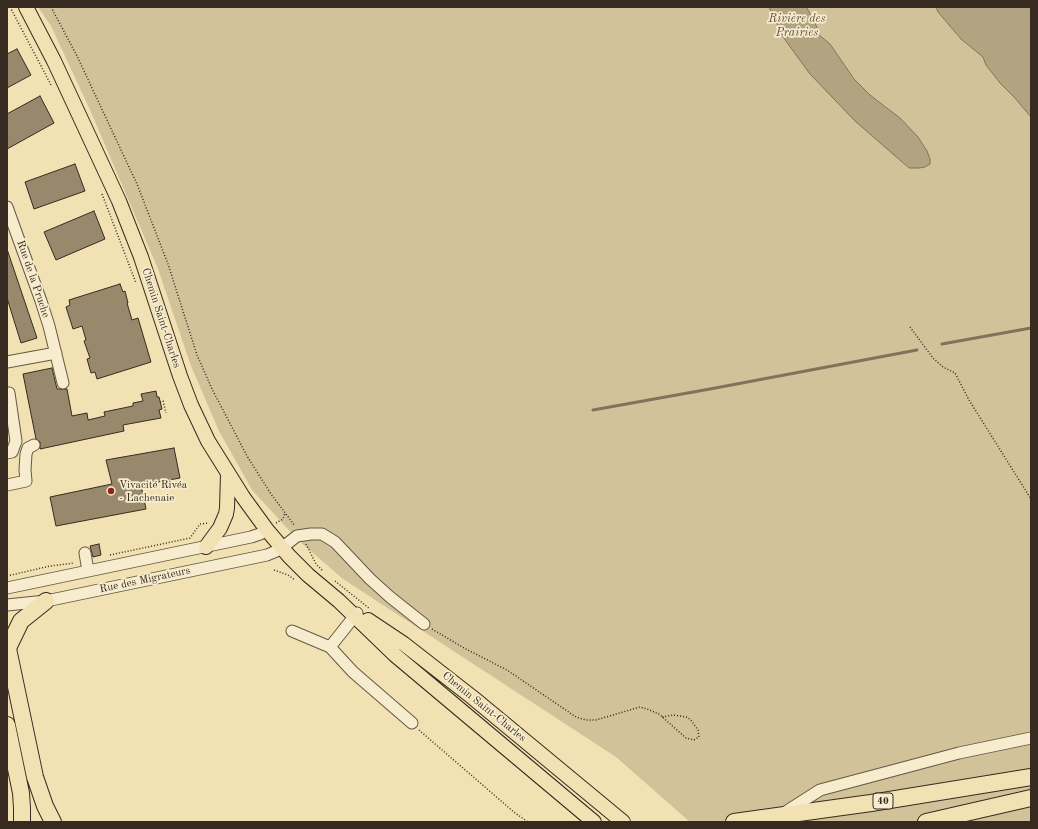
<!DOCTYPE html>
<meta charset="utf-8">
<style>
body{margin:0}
#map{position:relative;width:1038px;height:829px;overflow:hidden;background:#f2e1b2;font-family:"Old Standard TT",serif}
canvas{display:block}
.frame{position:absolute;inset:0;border:8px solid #372a21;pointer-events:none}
</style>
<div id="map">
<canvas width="1038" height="829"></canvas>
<div class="frame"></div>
</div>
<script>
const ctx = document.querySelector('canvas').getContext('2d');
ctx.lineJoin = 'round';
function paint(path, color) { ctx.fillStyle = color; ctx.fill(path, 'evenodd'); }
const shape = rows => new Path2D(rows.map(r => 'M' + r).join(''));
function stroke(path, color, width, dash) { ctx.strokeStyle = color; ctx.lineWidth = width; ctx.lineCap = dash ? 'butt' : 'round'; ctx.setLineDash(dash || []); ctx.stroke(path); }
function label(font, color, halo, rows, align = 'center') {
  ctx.font = font + ' "Old Standard TT",serif'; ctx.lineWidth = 3.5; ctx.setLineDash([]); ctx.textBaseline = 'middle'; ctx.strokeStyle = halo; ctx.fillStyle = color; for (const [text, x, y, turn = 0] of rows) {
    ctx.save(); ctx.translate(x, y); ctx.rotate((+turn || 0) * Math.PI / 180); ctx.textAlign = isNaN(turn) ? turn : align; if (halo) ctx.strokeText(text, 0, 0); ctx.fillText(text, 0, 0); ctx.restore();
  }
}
const green = shape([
 [38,7,769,7,783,37,908,168,919,168,925,167,930,164,930,159,918,137,900,118,870,95,854,79,844,66,838,55,824,38,817,33,817,27,811,14,806,7,936,7,938,12,961,39,983,57,986,65,1000,83,1014,97,1031,117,1031,822,690,822,616,757,343,579,297,539,252,490,219,431,191,366,158,269,90,110,51,26]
]);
const water = shape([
 [769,7,806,7,807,8,817,27,817,33,830,44,854,79,870,95,900,118,918,137,927,151,930,159,930,164,925,167,919,168,909,168,855,121,810,74,783,37,769,7],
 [936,7,1031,7,1031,117,1014,97,1000,83,986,65,983,57,961,39,938,12,936,7]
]);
const stream = shape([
 [942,344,1031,328],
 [593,410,710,389,917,350]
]);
const building = shape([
 [17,49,31,75,7,88,7,54,17,49],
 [40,96,54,123,7,149,7,114,40,96],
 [75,164,85,191,34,209,25,182,75,164],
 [94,211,105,239,56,260,44,232,94,211],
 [8,252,37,338,21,343,7,298,7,253,8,252],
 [120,284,123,292,125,291,128,303,127,303,132,320,138,318,151,362,97,379,95,372,91,373,87,359,90,358,84,341,86,340,82,326,73,329,66,307,70,305,69,300,120,284],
 [52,368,57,389,67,389,72,416,87,413,88,420,105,416,104,412,133,406,133,403,143,401,141,394,156,391,157,397,159,397,162,409,159,410,161,418,123,425,124,431,40,449,40,442,36,439,23,374,52,368],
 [174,448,180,478,141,485,146,509,56,526,50,497,112,484,106,460,174,448],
 [99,544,101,555,93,557,90,546,99,544]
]);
const path = shape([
 [10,7,51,85],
 [51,7,77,56,137,184,168,264,197,355,212,389,247,456,271,494,295,526],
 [102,194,136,283],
 [910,327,933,358,943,367,955,373,969,400,1031,499],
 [160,402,163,401,166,413],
 [276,523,283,519,285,513],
 [306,544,316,564,323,571],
 [110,555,190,538,200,524,209,523],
 [274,570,288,575,295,580],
 [7,576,50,566,74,563],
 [335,581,370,609],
 [432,629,464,648,507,670,576,717,586,720,596,720,640,707,647,709,659,714,686,738,694,740,699,737,698,730,690,719,686,717,673,715,662,717],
 [419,730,515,813,528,822]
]);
const minor = shape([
 [7,207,41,301,49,326,63,383],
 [7,362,56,353],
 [7,393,9,393,16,441,12,452,7,453],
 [7,485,26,481,25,470,26,454,28,448,34,445],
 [85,553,88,571],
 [7,588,251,537,260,534,267,530],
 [7,605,46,601,267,555,279,550,297,536,311,534,322,534,335,542,370,579,390,597,424,624],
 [292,631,330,647,353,672,412,723],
 [330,647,357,613],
 [784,813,820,790,959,753,1031,738]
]);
const major = shape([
 [26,7,54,61,119,201,141,257,180,376,191,405,208,441,243,497,267,530,289,556,308,575,339,601,395,655,594,822],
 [206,547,220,528,226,514,227,508,228,474],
 [368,620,404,644,472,697,623,822]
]);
const highway = shape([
 [7,644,35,777,45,806,53,822],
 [8,648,21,621,46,601],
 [7,725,21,793,22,808,22,822],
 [734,822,871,803,1031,777],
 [926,822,1031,798]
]);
const markers = [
 [111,491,4,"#8f2418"]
];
const shields = [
 [883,801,20]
];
const shieldNames = [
 ["40",883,801]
];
const streetNames = [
 ["Rue de la Pruche",33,279,71],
 ["Chemin Saint-Charles",161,318,72],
 ["Rue des Migrateurs",145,580,-12],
 ["Chemin Saint-Charles",484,707,39]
];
const poiNames = [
 ["Vivacité Rivéa",119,485],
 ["- Lachenaie",119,498]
];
const waterNames = [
 ["Rivière des",797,19],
 ["Prairies",797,33]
];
paint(green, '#d2c299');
paint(water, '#b2a381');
stroke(water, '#81735b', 1);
stroke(stream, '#81735b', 3);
paint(building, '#98896c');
stroke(building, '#372a21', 1);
stroke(minor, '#665845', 13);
stroke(major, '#372a21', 16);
stroke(highway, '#372a21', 18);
stroke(path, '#372a21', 1.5, [1, 2]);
stroke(minor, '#f7eccd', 11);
stroke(major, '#f2e1b2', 14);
stroke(highway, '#f2e1b2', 16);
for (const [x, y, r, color] of markers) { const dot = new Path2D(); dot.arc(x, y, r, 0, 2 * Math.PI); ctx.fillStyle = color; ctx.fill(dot); stroke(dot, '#f7eccd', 1.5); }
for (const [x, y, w] of shields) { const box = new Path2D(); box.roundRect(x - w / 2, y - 8, w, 16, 3); ctx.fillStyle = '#f7eccd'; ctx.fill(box); stroke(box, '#372a21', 1); }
label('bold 10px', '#372a21', null, shieldNames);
label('11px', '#372a21', '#f7eccd', streetNames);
label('11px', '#372a21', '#f7eccd', poiNames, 'left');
label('italic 12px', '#5c4e3e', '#f7eccd', waterNames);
</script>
